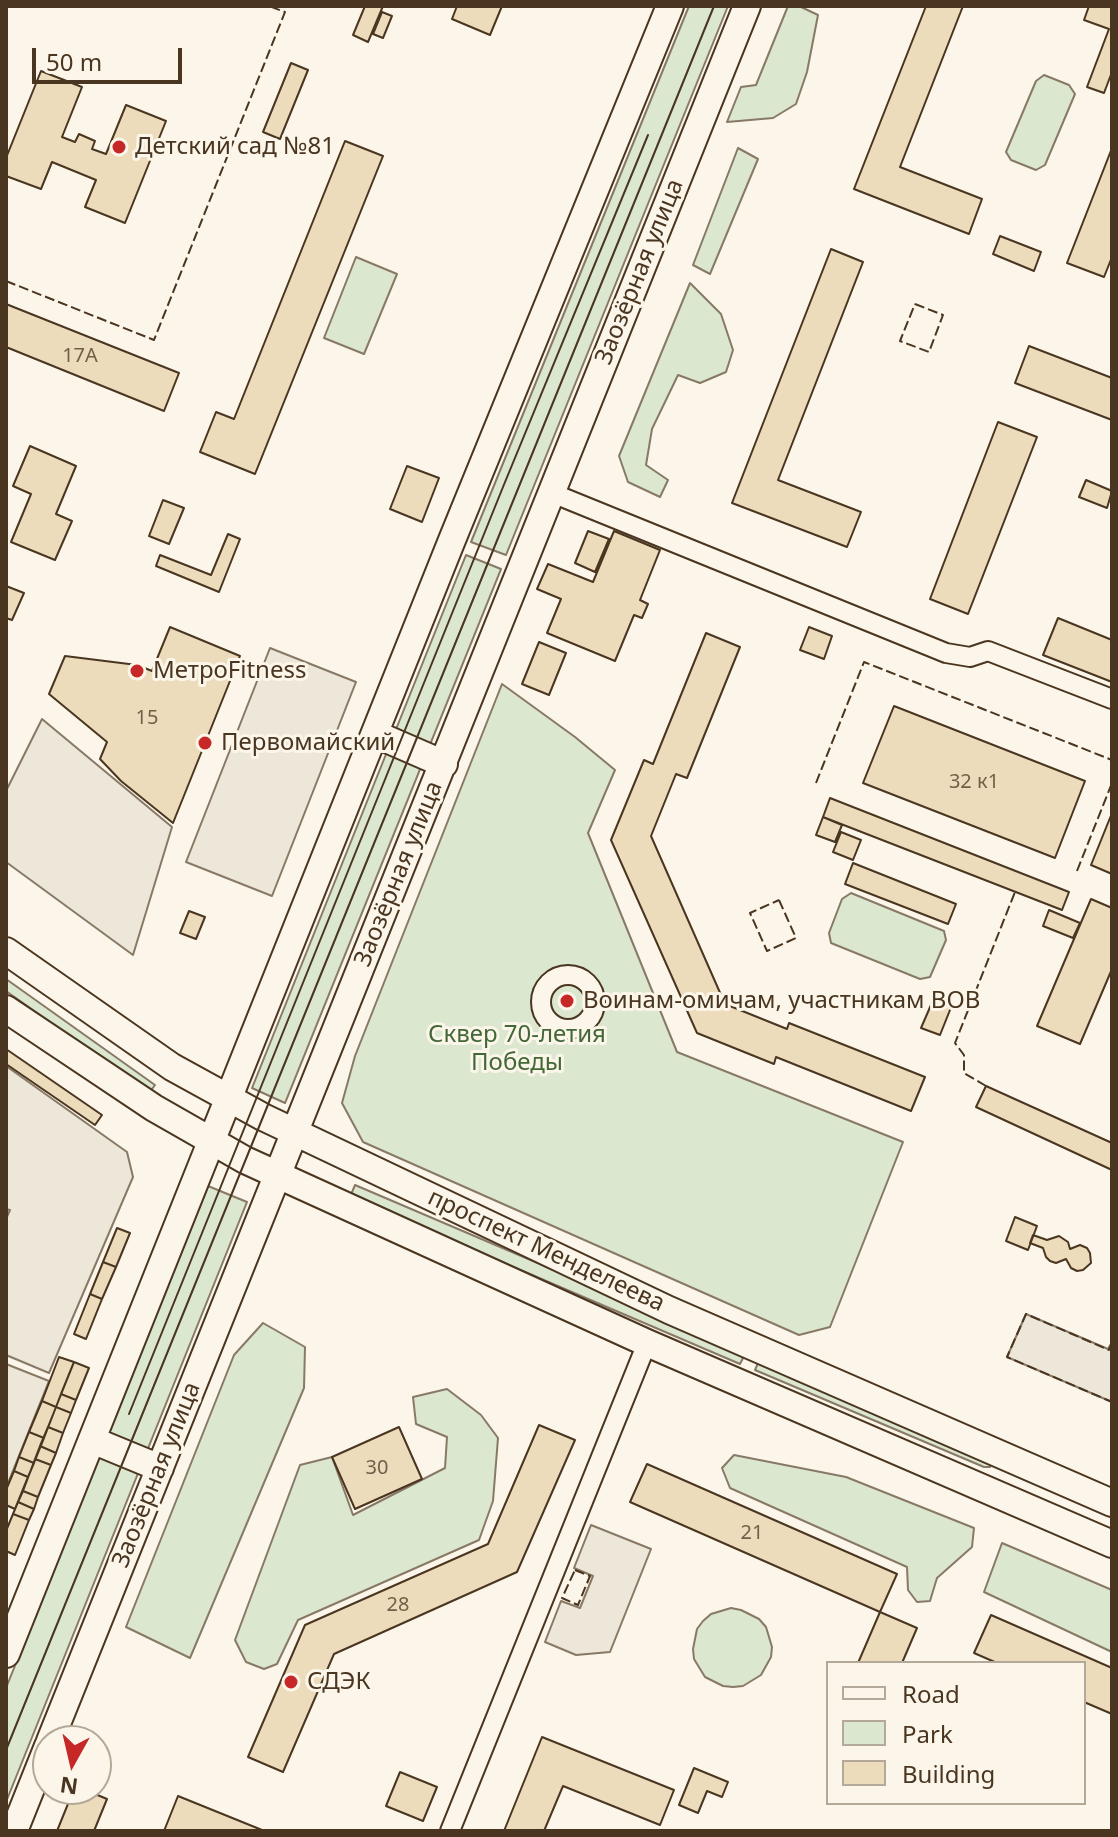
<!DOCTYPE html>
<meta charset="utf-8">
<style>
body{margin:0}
#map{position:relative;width:1118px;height:1837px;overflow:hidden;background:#fbf6e9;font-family:"Noto Sans",sans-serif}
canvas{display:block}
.frame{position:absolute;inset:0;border:8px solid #4a3520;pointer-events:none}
.legend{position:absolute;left:826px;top:1661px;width:260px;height:144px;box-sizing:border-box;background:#fbf6e9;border:2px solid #b4a999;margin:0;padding:10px 14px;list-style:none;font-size:24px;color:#4a3520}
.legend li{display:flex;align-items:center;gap:16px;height:40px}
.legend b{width:40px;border:2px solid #b4a999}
.north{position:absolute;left:32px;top:1725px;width:80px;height:80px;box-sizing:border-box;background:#fbf6e9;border:2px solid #b4a999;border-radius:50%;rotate:188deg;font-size:22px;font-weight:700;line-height:32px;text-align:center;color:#4a3520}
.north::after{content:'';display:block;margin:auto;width:28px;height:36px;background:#c62828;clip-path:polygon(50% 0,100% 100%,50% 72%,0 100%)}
.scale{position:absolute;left:32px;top:48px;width:150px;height:36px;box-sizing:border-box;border:4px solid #4a3520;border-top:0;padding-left:10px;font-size:24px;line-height:28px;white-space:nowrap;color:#4a3520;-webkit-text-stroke:6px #fbf6e9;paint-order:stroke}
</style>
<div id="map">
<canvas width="1118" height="1837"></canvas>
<div class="frame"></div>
<ul class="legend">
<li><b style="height:10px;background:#fbf6e9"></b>Road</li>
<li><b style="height:22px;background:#dce7d0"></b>Park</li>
<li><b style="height:22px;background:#ecdcbc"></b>Building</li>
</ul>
<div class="north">N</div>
<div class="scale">50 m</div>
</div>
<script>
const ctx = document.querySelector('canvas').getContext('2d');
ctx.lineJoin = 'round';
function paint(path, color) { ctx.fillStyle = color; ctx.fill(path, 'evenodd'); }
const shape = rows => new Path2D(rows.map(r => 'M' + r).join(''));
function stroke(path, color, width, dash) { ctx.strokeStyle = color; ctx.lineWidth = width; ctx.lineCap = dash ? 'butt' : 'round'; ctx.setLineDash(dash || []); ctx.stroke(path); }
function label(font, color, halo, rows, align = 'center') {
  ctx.font = font + ' "Noto Sans",sans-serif'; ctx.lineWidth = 6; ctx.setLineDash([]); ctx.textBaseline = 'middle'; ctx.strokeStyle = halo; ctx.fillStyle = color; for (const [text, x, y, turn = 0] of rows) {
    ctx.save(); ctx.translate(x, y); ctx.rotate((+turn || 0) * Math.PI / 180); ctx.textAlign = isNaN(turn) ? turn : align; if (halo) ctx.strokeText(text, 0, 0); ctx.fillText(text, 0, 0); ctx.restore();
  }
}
const green = shape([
 [689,6,728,6,506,555,471,542,689,6],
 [788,6,799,6,818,15,807,72,796,104,773,118,727,122,741,87,756,85,788,6],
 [1044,75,1069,85,1075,94,1045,165,1036,170,1011,160,1006,152,1036,81,1044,75],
 [738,148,758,159,710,274,693,265,738,148],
 [356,257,397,274,364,354,324,338,356,257],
 [690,283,721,314,733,350,726,372,700,383,678,375,652,429,646,465,668,480,660,497,628,482,619,456,690,283],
 [466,555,501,569,285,1103,252,1088,466,555],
 [502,684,575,737,615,770,588,833,677,1052,903,1142,830,1327,799,1335,363,1142,342,1103,355,1056,502,684],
 [851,893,944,931,946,940,930,977,920,979,831,943,829,933,842,899,851,893],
 [6,979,155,1085,149,1093,6,991,6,979],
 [355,1185,746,1352,740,1364,350,1197,355,1185],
 [208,1186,247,1202,6,1802,6,1688,208,1186],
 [263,1323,305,1347,304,1388,190,1658,126,1627,234,1355,263,1323],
 [761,1356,992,1463,990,1467,984,1467,755,1370,761,1356],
 [447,1389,481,1415,498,1438,493,1501,479,1540,298,1620,277,1664,264,1669,246,1662,235,1640,300,1465,332,1457,353,1515,445,1468,447,1437,416,1424,413,1397,447,1389],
 [734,1455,846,1477,974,1528,972,1547,937,1578,930,1601,917,1602,908,1590,907,1567,730,1488,722,1468,734,1455],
 [1002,1543,1112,1590,1112,1652,984,1592,1002,1543],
 [731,1608,741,1610,759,1619,766,1627,772,1647,771,1657,761,1675,743,1686,733,1687,723,1686,705,1677,694,1659,693,1649,697,1629,703,1621,711,1614,731,1608]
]);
const parking = shape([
 [270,648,356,682,272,896,186,862,270,648],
 [42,719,172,827,133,955,6,862,6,791,42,719],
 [6,1066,127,1152,133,1177,49,1373,6,1355,6,1219,10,1210,6,1209,6,1066],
 [1026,1314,1108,1349,1112,1342,1112,1402,1007,1357,1026,1314],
 [6,1364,49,1381,6,1488,6,1364],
 [591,1525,651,1549,610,1652,576,1655,545,1642,561,1601,580,1608,593,1576,574,1568,591,1525]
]);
const building = shape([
 [365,6,383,6,368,42,353,35,365,6],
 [457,6,502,6,490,35,452,19,457,6],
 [926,6,963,6,900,167,982,199,969,234,854,189,926,6],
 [1089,6,1112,7,1112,72,1104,93,1087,87,1109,29,1084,20,1089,6],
 [382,12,392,16,383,38,373,34,382,12],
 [291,63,308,70,280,139,263,132,291,63],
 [41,71,82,87,62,137,75,142,79,134,95,141,92,149,106,154,126,105,166,121,125,223,85,207,96,180,52,162,41,189,6,176,6,158,41,71],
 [345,141,383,156,255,474,200,452,216,412,234,419,345,141],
 [1112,148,1112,257,1104,277,1067,263,1112,148],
 [1000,236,1041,252,1034,271,993,254,1000,236],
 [831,249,863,262,778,480,861,512,847,547,732,503,831,249],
 [6,304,179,373,164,411,6,347,6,304],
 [1029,346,1112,378,1112,420,1015,383,1029,346],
 [998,422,1037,437,968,614,930,599,998,422],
 [30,446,76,466,56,514,72,521,55,560,11,542,31,494,13,486,30,446],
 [407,466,439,478,422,522,390,509,407,466],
 [1086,480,1112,491,1107,508,1079,497,1086,480],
 [163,500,184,508,169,544,149,536,163,500],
 [588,531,609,539,595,572,575,563,588,531],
 [614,531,660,550,640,600,648,604,642,618,634,615,615,661,547,633,561,599,537,589,548,564,593,582,614,531],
 [228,534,240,539,219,592,156,566,160,555,211,575,228,534],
 [6,586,24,593,12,620,6,618,6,586],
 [1058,618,1112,640,1112,682,1043,655,1058,618],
 [170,627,240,656,173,823,121,781,100,759,107,742,49,694,65,656,137,665,152,671,170,627],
 [809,627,832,636,824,659,800,650,809,627],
 [706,633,740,647,687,778,676,774,651,836,725,1004,787,1029,789,1023,925,1077,911,1111,776,1057,774,1064,697,1033,611,840,644,760,653,764,706,633],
 [539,642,566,653,549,695,522,684,539,642],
 [894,706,1085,781,1055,858,863,783,894,706],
 [830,798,1069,892,1062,910,823,817,830,798],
 [1112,813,1112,874,1091,865,1112,813],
 [823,817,842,825,835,842,816,835,823,817],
 [841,832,861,840,853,860,833,852,841,832],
 [853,863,956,904,948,924,845,884,853,863],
 [1091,899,1112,908,1112,969,1080,1044,1037,1026,1091,899],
 [1049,910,1080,923,1073,938,1043,926,1049,910],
 [189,911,205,917,196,939,180,933,189,911],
 [934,998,952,1005,940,1035,921,1028,934,998],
 [6,1049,102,1115,95,1125,6,1064,6,1049],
 [986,1086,1112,1143,1112,1170,976,1107,986,1086],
 [1015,1217,1037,1226,1028,1250,1006,1241,1015,1217],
 [117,1228,130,1233,116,1267,103,1262,117,1228],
 [1033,1235,1047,1240,1059,1236,1068,1242,1070,1249,1080,1245,1087,1248,1090,1253,1091,1263,1083,1270,1077,1271,1071,1268,1066,1259,1056,1263,1050,1261,1046,1257,1043,1248,1030,1243,1033,1235],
 [103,1262,116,1267,102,1299,90,1294,103,1262],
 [90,1294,102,1299,86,1339,74,1334,90,1294],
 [59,1357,74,1362,56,1407,42,1401,59,1357],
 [74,1362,89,1368,76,1400,61,1394,74,1362],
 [61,1394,76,1400,71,1413,56,1407,61,1394],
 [42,1401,56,1407,44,1438,29,1432,42,1401],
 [56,1407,71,1413,63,1433,48,1427,56,1407],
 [539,1425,575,1440,517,1572,334,1654,283,1772,248,1757,305,1625,488,1544,539,1425],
 [48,1427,63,1433,56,1453,40,1446,48,1427],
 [399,1427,422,1479,355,1509,332,1457,399,1427],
 [29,1432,44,1438,34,1463,19,1457,29,1432],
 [40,1446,56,1453,51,1465,35,1459,40,1446],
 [19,1457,34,1463,28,1477,14,1471,19,1457],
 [35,1459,51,1465,38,1497,23,1491,35,1459],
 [647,1464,897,1574,880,1612,630,1502,647,1464],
 [14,1471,28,1477,15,1509,6,1505,6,1490,14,1471],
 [23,1491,38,1497,34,1509,18,1502,23,1491],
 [18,1502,34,1509,29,1520,13,1514,18,1502],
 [13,1514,29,1520,15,1555,6,1551,6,1531,13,1514],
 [880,1612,917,1628,902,1663,858,1663,880,1612],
 [991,1615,1112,1668,1112,1714,1084,1702,1084,1663,997,1663,974,1653,991,1615],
 [542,1737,674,1790,660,1825,563,1786,544,1831,504,1831,542,1737],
 [694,1768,728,1782,722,1797,707,1791,698,1813,679,1805,694,1768],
 [400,1772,437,1787,423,1821,386,1806,400,1772],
 [74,1789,83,1789,107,1799,94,1831,57,1831,74,1789],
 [178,1796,262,1830,261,1831,164,1831,178,1796]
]);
const street = shape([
 [552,493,946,653,970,657,988,651,1112,699],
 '541 1002a27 27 0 1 1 54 0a27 27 0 1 1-54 0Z',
 [450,1831,647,1343]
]);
const secondary = shape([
 [375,734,444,764],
 [6,951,172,1067,263,1117,669,1310,1112,1503],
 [6,1009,154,1108,245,1160,647,1343,1112,1544],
 [92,1440,160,1468],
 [6,1654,452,540,670,6],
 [50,1741,747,6],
 [14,1831,48,1746]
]);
const tram = shape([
 [129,1414,503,487,648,135],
 [6,1750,714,6]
]);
const fence = shape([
 [6,281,154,340,285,12,269,6],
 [915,304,943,315,929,352,900,341,915,304],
 [816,783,864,662,1112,760],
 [1077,871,1112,783],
 [779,900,796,938,767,951,750,913,779,900],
 [986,1086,964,1073,964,1055,955,1043,1015,892],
 [1112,1342,1109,1350,1026,1314,1007,1357,1112,1402],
 [575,1570,590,1576,578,1605,562,1598,575,1570]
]);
const markers = [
 [119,147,8,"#c62828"],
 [137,671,8,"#c62828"],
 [205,743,8,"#c62828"],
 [567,1001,8,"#c62828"],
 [291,1682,8,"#c62828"]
];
const numberNames = [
 ["17А",80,356],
 ["15",147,718],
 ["32 к1",974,782],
 ["30",377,1468],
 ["21",752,1533],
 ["28",398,1605]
];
const poiNames = [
 ["Детский сад №81",135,147],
 ["МетроFitness",153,671],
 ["Первомайский",221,743],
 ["Воинам-омичам, участникам ВОВ",583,1001],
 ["СДЭК",307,1682]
];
const streetNames = [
 ["Заозёрная улица",640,272,-68],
 ["Заозёрная улица",399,874,-68],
 ["проспект Менделеева",546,1251,25],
 ["Заозёрная улица",157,1475,-68]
];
const parkNames = [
 ["Сквер 70-летия",517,1035],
 ["Победы",517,1063]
];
paint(green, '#dce7d0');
stroke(green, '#887966', 2);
paint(parking, '#ede7d9');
stroke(parking, '#887966', 2);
paint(building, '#ecdcbc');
stroke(building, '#4a3520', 2);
stroke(street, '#4a3520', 22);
stroke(secondary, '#4a3520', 30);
stroke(street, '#fbf6e9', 18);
stroke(secondary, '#fbf6e9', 26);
stroke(tram, '#4a3520', 2);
stroke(fence, '#4a3520', 2, [10, 4]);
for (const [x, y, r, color] of markers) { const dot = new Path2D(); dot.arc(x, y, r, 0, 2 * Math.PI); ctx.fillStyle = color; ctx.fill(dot); stroke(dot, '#fbf6e9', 3); }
label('20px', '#725f47', null, numberNames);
label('24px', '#4a3520', '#fbf6e9', poiNames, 'left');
label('24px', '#4a3520', '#fbf6e9', streetNames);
label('24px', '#436837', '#fbf6e9', parkNames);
</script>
